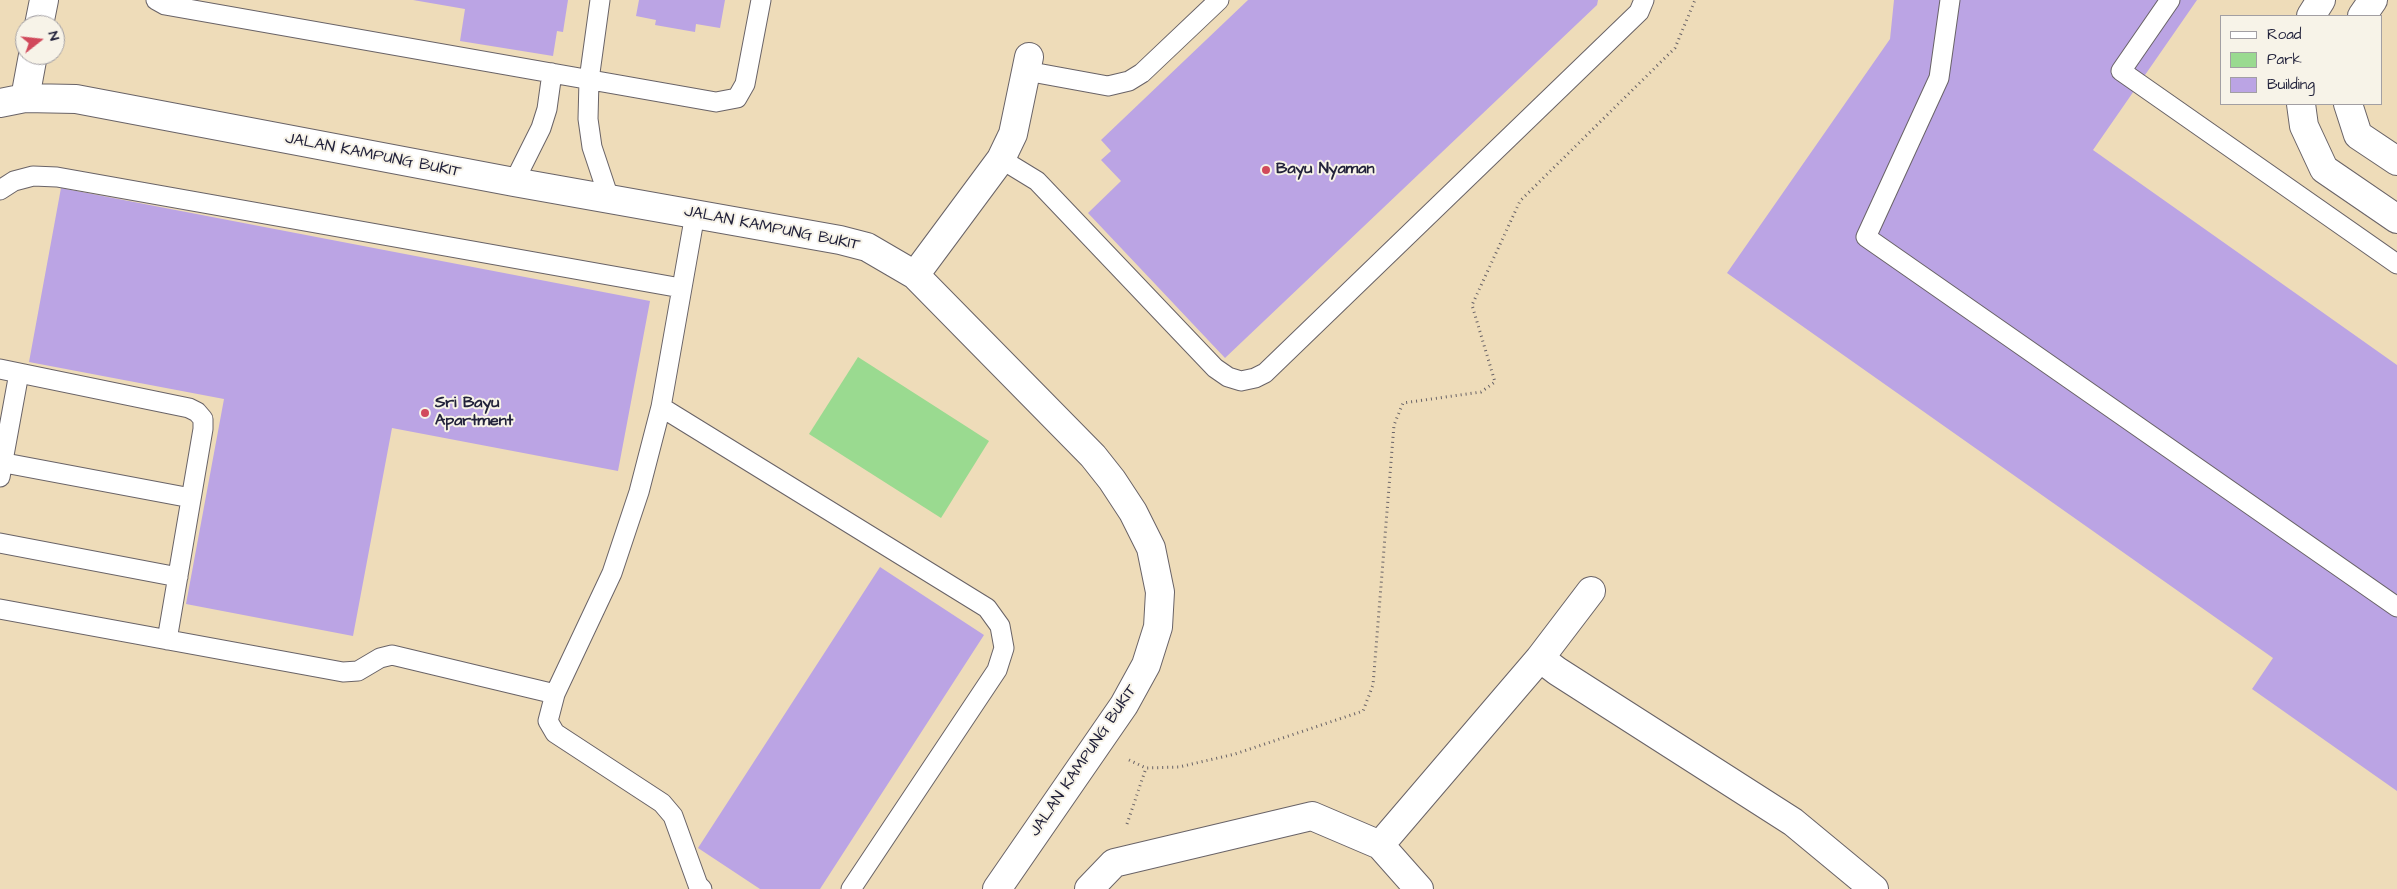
<!DOCTYPE html>
<style>
body{margin:0}
#map{position:relative;width:2397px;height:889px;overflow:hidden;background:#eedcb9;font-family:"Architects Daughter",sans-serif}
canvas{display:block}
.legend{position:absolute;left:2220px;top:15px;width:162px;height:90px;box-sizing:border-box;background:#f7f3e8;border:1px solid #a29fa3;margin:0;padding:6px 9px;list-style:none;font-size:15px;color:#22223b}
.legend li{display:flex;align-items:center;gap:10px;height:25px}
.legend b{width:25px;border:1px solid #a29fa3}
.north{position:absolute;left:15px;top:15px;width:50px;height:50px;box-sizing:border-box;background:#f7f3e8;border:1px solid #a29fa3;border-radius:50%;rotate:74deg;font-size:14px;font-weight:700;line-height:20px;text-align:center;color:#22223b}
.north::after{content:'';display:block;margin:auto;width:18px;height:22px;background:#d1495b;clip-path:polygon(50% 0,100% 100%,50% 72%,0 100%)}
</style>
<div id="map">
<canvas width="2397" height="889"></canvas>
<ul class="legend">
<li><b style="height:6px;background:#fff"></b>Road</li>
<li><b style="height:14px;background:#9ada90"></b>Park</li>
<li><b style="height:14px;background:#bba4e4"></b>Building</li>
</ul>
<div class="north">N</div>
</div>
<script>
const ctx = document.querySelector('canvas').getContext('2d');
ctx.lineJoin = 'round';
function paint(path, color) { ctx.fillStyle = color; ctx.fill(path, 'evenodd'); }
const shape = rows => new Path2D(rows.map(r => 'M' + r).join(''));
function stroke(path, color, width, dash) { ctx.strokeStyle = color; ctx.lineWidth = width; ctx.lineCap = dash ? 'butt' : 'round'; ctx.setLineDash(dash || []); ctx.stroke(path); }
function label(font, color, halo, rows, align = 'center') {
  ctx.font = font + ' "Architects Daughter",sans-serif'; ctx.lineWidth = 4; ctx.setLineDash([]); ctx.textBaseline = 'middle'; ctx.strokeStyle = halo; ctx.fillStyle = color; for (const [text, x, y, turn = 0] of rows) {
    ctx.save(); ctx.translate(x, y); ctx.rotate((+turn || 0) * Math.PI / 180); ctx.textAlign = isNaN(turn) ? turn : align; if (halo) ctx.strokeText(text, 0, 0); ctx.fillText(text, 0, 0); ctx.restore();
  }
}
const green = shape([
 [858,357,989,441,941,518,809,434]
]);
const building = shape([
 [413,0,568,0,563,32,557,31,553,56,460,41,465,9],
 [639,0,725,0,720,28,696,24,695,32,655,25,656,20,636,16],
 [1248,0,1598,0,1597,5,1225,358,1088,213,1121,181,1101,160,1111,151,1101,140],
 [1894,0,2197,0,2093,150,2397,365,2397,791,2252,689,2273,658,1727,273,1890,39],
 [61,188,650,301,618,471,392,428,353,636,186,604,224,399,29,362],
 [880,567,984,635,820,889,760,889,698,848]
]);
const path = shape([
 [1129,760,1146,768,1179,767,1235,754,1363,711,1373,685,1394,425,1403,403,1481,392,1495,382,1472,305,1520,201,1675,48,1695,0],
 [1127,824,1146,768]
]);
const lane = shape([
 [156,0,165,5,716,102,737,98,745,84,761,0],
 [600,0,589,80,588,119,592,147,609,198],
 [1950,0,1939,78,1866,237,2397,607],
 [2170,0,2121,71,2397,264],
 [1026,71,1108,86,1129,81,1142,73,1219,0],
 [1001,159,1037,181,1215,368,1228,377,1241,381,1255,378,1265,373,1639,12,1644,0],
 [514,182,541,128,547,109,552,73],
 [0,190,14,181,33,176,57,177,681,288],
 [695,214,661,407,987,608,1000,626,1004,648,997,670,851,889],
 [0,369,189,408,197,412,203,419,203,429,167,640],
 [661,407,639,492,612,573,555,694,548,721,555,733,662,803,673,816,698,885,702,889],
 [0,462,191,498],
 [0,477,19,373],
 [0,543,178,577],
 [0,609,343,672,358,671,380,658,392,655,555,694]
]);
const street = shape([
 [2311,16,2321,0],
 [2362,16,2373,0],
 [39,25,44,0],
 [25,98,33,55],
 [0,103,25,98,76,99,514,182,840,240,867,247,915,275,1093,456,1112,480,1133,512,1151,548,1160,592,1158,627,1146,665,1124,705,997,889],
 [2301,104,2304,126,2324,169,2397,219],
 [2348,104,2358,135,2397,161],
 [915,275,1001,159,1013,134,1029,57],
 [1540,658,1591,591],
 [1380,845,1540,658,1557,671,1793,822,1874,889],
 [1089,889,1114,863,1312,816,1380,845,1419,889]
]);
const markers = [
 [1266,170,5,"#d1495b"],
 [425,413,5,"#d1495b"]
];
const streetNames = [
 ["JALAN KAMPUNG BUKIT",373,156,11],
 ["JALAN KAMPUNG BUKIT",772,229,11],
 ["JALAN KAMPUNG BUKIT",1084,761,-56]
];
const poiNames = [
 ["Bayu Nyaman",1276,170],
 ["Sri Bayu",435,404],
 ["Apartment",435,422]
];
paint(green, '#9ada90');
paint(building, '#bba4e4');
stroke(lane, '#696367', 21);
stroke(street, '#696367', 30);
stroke(path, '#696367', 3, [1, 4]);
stroke(lane, '#fff', 19);
stroke(street, '#fff', 28);
for (const [x, y, r, color] of markers) { const dot = new Path2D(); dot.arc(x, y, r, 0, 2 * Math.PI); ctx.fillStyle = color; ctx.fill(dot); stroke(dot, '#f7f3e8', 2); }
label('16px', '#22223b', '#f7f3e8', streetNames);
label('bold 16px', '#22223b', '#f7f3e8', poiNames, 'left');
</script>
